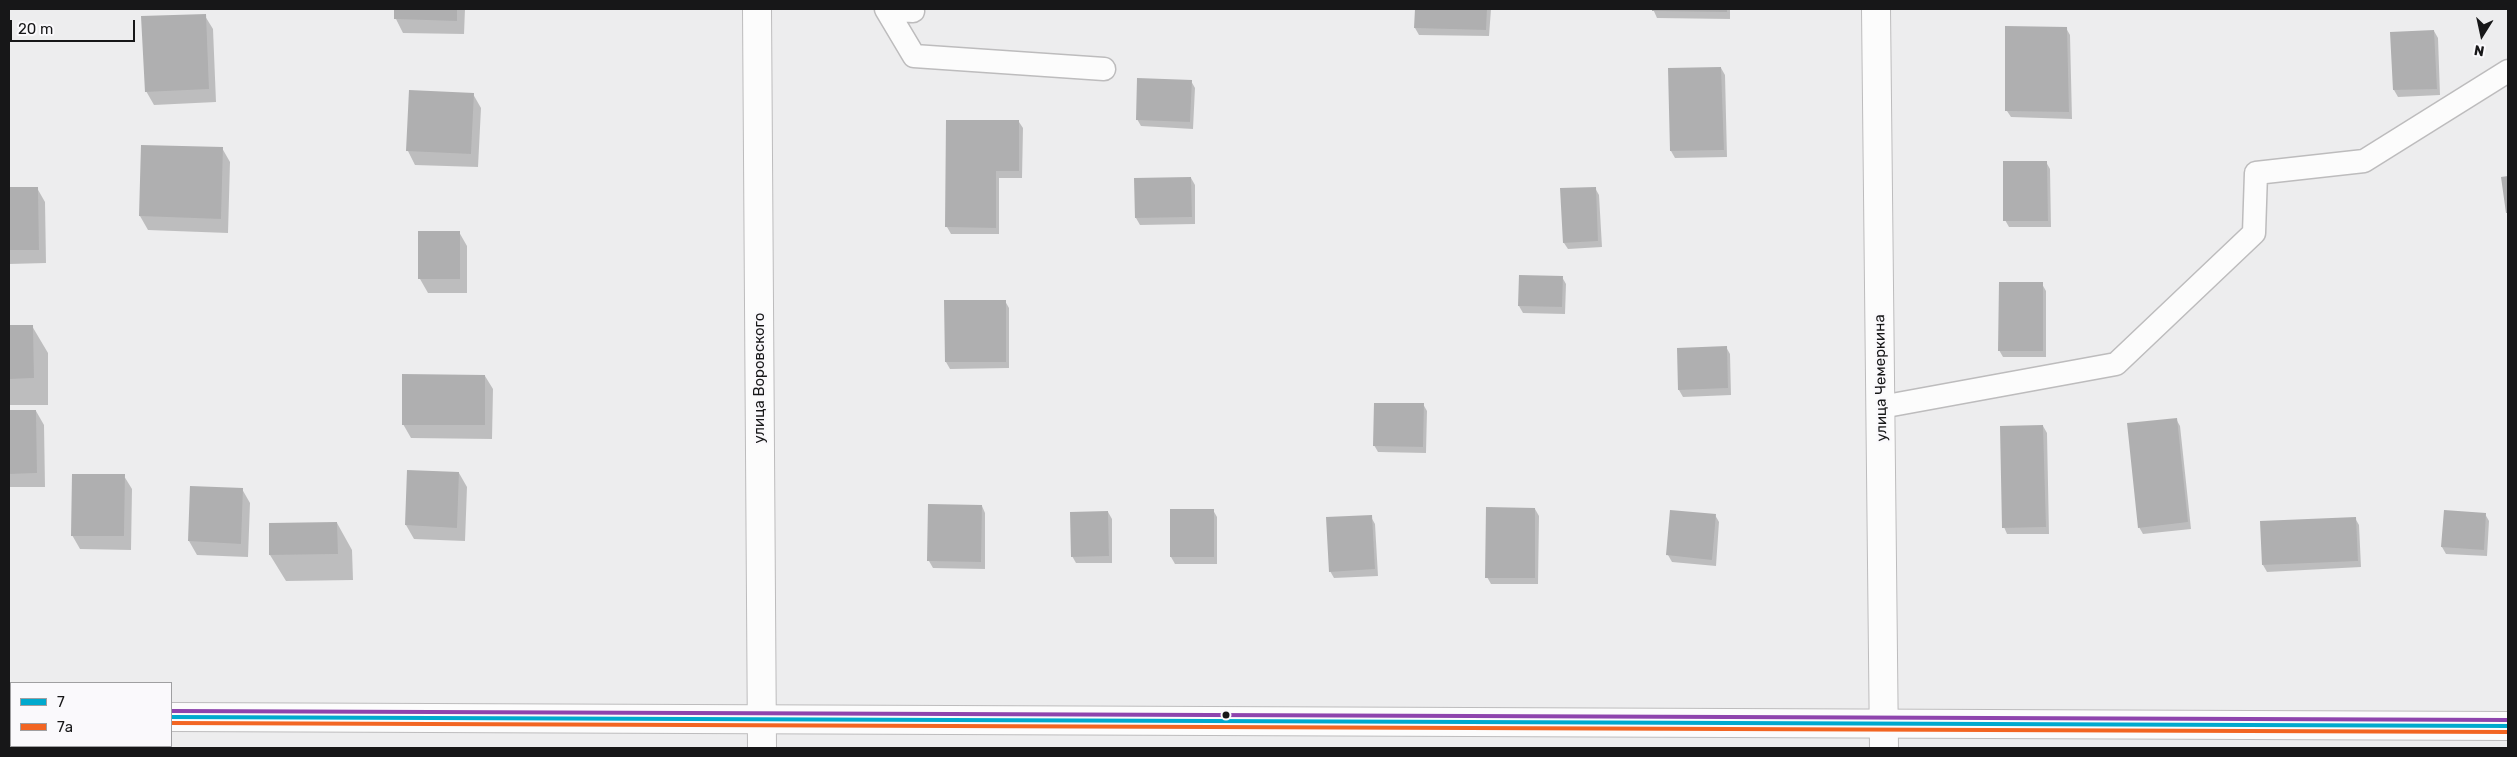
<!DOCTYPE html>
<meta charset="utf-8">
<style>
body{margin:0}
#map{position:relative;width:2517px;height:757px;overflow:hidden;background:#ededee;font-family:Rubik,sans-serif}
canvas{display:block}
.frame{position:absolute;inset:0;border:10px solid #171718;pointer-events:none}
.legend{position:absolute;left:10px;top:682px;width:162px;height:65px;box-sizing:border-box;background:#faf9fc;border:1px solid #9f9fa1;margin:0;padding:6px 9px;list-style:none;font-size:15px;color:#171718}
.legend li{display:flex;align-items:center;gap:10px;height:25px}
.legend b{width:25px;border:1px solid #9f9fa1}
.north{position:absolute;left:2457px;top:10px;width:50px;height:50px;-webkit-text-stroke:4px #faf9fc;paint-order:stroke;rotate:190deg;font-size:14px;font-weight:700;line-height:20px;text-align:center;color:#171718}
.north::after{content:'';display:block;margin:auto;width:18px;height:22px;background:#171718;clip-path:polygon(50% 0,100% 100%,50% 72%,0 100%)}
.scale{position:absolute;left:10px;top:20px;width:125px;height:22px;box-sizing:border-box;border:2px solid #171718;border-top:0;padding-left:6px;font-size:15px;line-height:18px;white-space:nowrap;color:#171718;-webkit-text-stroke:4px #faf9fc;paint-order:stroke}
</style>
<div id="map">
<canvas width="2517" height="757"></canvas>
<div class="frame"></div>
<ul class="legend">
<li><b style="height:6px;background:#00a9ce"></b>7</li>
<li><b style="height:6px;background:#f26522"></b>7а</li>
</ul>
<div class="north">N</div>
<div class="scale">20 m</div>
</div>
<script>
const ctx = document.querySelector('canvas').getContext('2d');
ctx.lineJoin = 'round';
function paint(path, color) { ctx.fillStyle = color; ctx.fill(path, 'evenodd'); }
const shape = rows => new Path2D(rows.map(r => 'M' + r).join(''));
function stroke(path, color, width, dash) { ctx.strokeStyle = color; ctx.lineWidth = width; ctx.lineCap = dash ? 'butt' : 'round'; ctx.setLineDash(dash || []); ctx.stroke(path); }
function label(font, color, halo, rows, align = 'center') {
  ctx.font = font + ' Rubik,sans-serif'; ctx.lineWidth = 5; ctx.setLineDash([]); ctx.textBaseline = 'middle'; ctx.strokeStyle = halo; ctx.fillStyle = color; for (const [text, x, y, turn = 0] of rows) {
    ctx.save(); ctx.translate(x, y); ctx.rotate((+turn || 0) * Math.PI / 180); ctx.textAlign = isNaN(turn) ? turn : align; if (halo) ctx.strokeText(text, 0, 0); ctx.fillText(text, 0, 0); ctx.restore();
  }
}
const shadow = shape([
 [396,9,465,9,464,34,403,33,396,19],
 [1416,9,1491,9,1489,36,1419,35,1415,28],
 [1653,9,1730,9,1730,19,1657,18],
 [205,16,213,29,216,102,154,105,146,91],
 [2066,28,2070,35,2072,119,2011,117,2007,111],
 [2434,31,2438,38,2440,95,2398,97,2394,90,2392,33],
 [1721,68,1725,75,1727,157,1675,158,1671,151],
 [1191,81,1195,88,1193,129,1141,126,1137,119],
 [473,94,481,108,478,167,415,165,408,151],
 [1019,122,1023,128,1022,178,999,178,999,234,951,234,947,227],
 [222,148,230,162,228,233,148,230,140,216],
 [2046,162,2050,169,2051,227,2009,227,2005,220],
 [1191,178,1195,185,1195,224,1140,225,1136,218],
 [37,188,45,202,46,263,9,264,9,189],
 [1595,188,1599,195,1602,247,1568,249,1564,243],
 [459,232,467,246,467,293,428,293,420,279,419,233],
 [1562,277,1566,284,1565,314,1523,313,1519,306],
 [2042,284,2046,291,2046,357,2003,357,1999,350],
 [945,301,1005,301,1009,308,1009,368,950,369,946,362],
 [32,326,48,353,48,405,9,405,9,327],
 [1726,347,1730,354,1731,395,1683,397,1679,390],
 [485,376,493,389,492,439,411,438,403,424],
 [1423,404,1427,411,1426,453,1378,452,1374,445],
 [9,411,36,411,44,425,45,487,9,487],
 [2176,419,2180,426,2191,529,2143,534,2139,527],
 [2043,426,2047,433,2049,534,2007,534,2004,527],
 [459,473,467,487,465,541,414,539,406,525],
 [124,476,132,489,131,550,80,549,72,535],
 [242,489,250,503,248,557,197,555,189,541],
 [982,506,985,513,985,569,933,568,929,561],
 [1535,509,1539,516,1538,584,1491,584,1487,577],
 [1213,510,1217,517,1217,564,1175,564,1171,557],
 [1108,512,1112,519,1112,563,1076,563,1072,556],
 [2485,514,2489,521,2487,556,2446,554,2442,547],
 [1715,515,1719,522,1716,566,1672,562,1668,555],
 [1371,517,1375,524,1378,576,1334,578,1330,571],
 [2355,518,2359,525,2361,567,2267,572,2263,565],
 [337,523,352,550,353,580,286,581,270,555]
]);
const building = shape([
 [394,9,457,9,457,21,394,19],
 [1415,9,1487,9,1486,30,1414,28],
 [1652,9,1727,9,1727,12,1652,11],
 [206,14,209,89,145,92,141,16],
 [2005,26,2067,27,2069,112,2005,111],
 [2434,30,2437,89,2393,90,2390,32],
 [1721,67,1724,150,1670,151,1668,68],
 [1137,78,1192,80,1190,122,1136,120],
 [409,90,474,93,471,154,406,151],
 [946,120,1019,120,1019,171,996,171,996,228,945,227],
 [141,145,223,147,221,219,139,216],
 [2003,161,2047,161,2048,221,2003,221],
 [2508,176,2508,213,2506,213,2501,177],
 [1191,177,1192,217,1135,218,1134,178],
 [9,187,38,187,39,250,9,250],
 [1596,187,1598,241,1563,243,1560,188],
 [418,231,460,231,460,279,418,279],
 [1519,275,1563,276,1562,307,1518,306],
 [1999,282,2043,282,2043,351,1998,351],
 [944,300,1006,300,1006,362,945,362],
 [9,325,33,325,34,378,9,379],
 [1727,346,1728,388,1678,390,1677,348],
 [402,374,485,375,485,425,402,425],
 [1374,403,1424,403,1423,447,1373,446],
 [9,410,36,410,37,473,9,474],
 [2177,418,2188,522,2138,528,2127,423],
 [2043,425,2046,527,2002,528,2000,426],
 [407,470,459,472,457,528,405,525],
 [72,474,125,474,124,536,71,536],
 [190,486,243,488,241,544,188,541],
 [928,504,982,505,981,562,927,561],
 [1486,507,1535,508,1535,578,1485,578],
 [1170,509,1214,509,1214,557,1170,557],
 [1670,510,1716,514,1712,560,1666,555],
 [2444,510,2486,513,2484,550,2441,547],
 [1108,511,1109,556,1071,557,1070,512],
 [1372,515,1375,569,1329,572,1326,517],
 [2356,517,2358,561,2262,565,2260,521],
 [337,522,338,554,269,555,269,523]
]);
const lane = shape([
 [886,9,914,56,1104,69],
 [888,9,913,11],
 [1881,407,2116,364,2254,233,2256,173,2364,161,2508,71]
]);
const street = shape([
 [1876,9,1884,748]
]);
const secondary = shape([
 [9,716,11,716],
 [171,717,2508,726]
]);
const primary = shape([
 [757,9,762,748]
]);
const bus1 = shape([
 [171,717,2508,726]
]);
const bus2 = shape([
 [171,723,2508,732]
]);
const bus3 = shape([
 [171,711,2508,720]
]);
const markers = [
 [1226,715,4.5,"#171718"]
];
const streetNames = [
 ["улица Воровского",760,378,-90],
 ["улица Чемеркина",1881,378,-91]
];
paint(shadow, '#0003');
paint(building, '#afafb0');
stroke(lane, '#bdbcbd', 25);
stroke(street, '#bdbcbd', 30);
stroke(secondary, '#bdbcbd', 30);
stroke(primary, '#bdbcbd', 30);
stroke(lane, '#fcfcfc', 22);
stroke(street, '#fcfcfc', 28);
stroke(secondary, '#fcfcfc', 28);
stroke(primary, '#fcfcfc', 28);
stroke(bus1, '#00a9ce', 4);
stroke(bus2, '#f26522', 4);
stroke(bus3, '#8e44ad', 4);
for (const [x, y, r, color] of markers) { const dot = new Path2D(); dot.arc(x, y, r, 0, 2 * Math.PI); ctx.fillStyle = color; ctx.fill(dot); stroke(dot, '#faf9fc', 2); }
label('15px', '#171718', '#faf9fc', streetNames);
</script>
